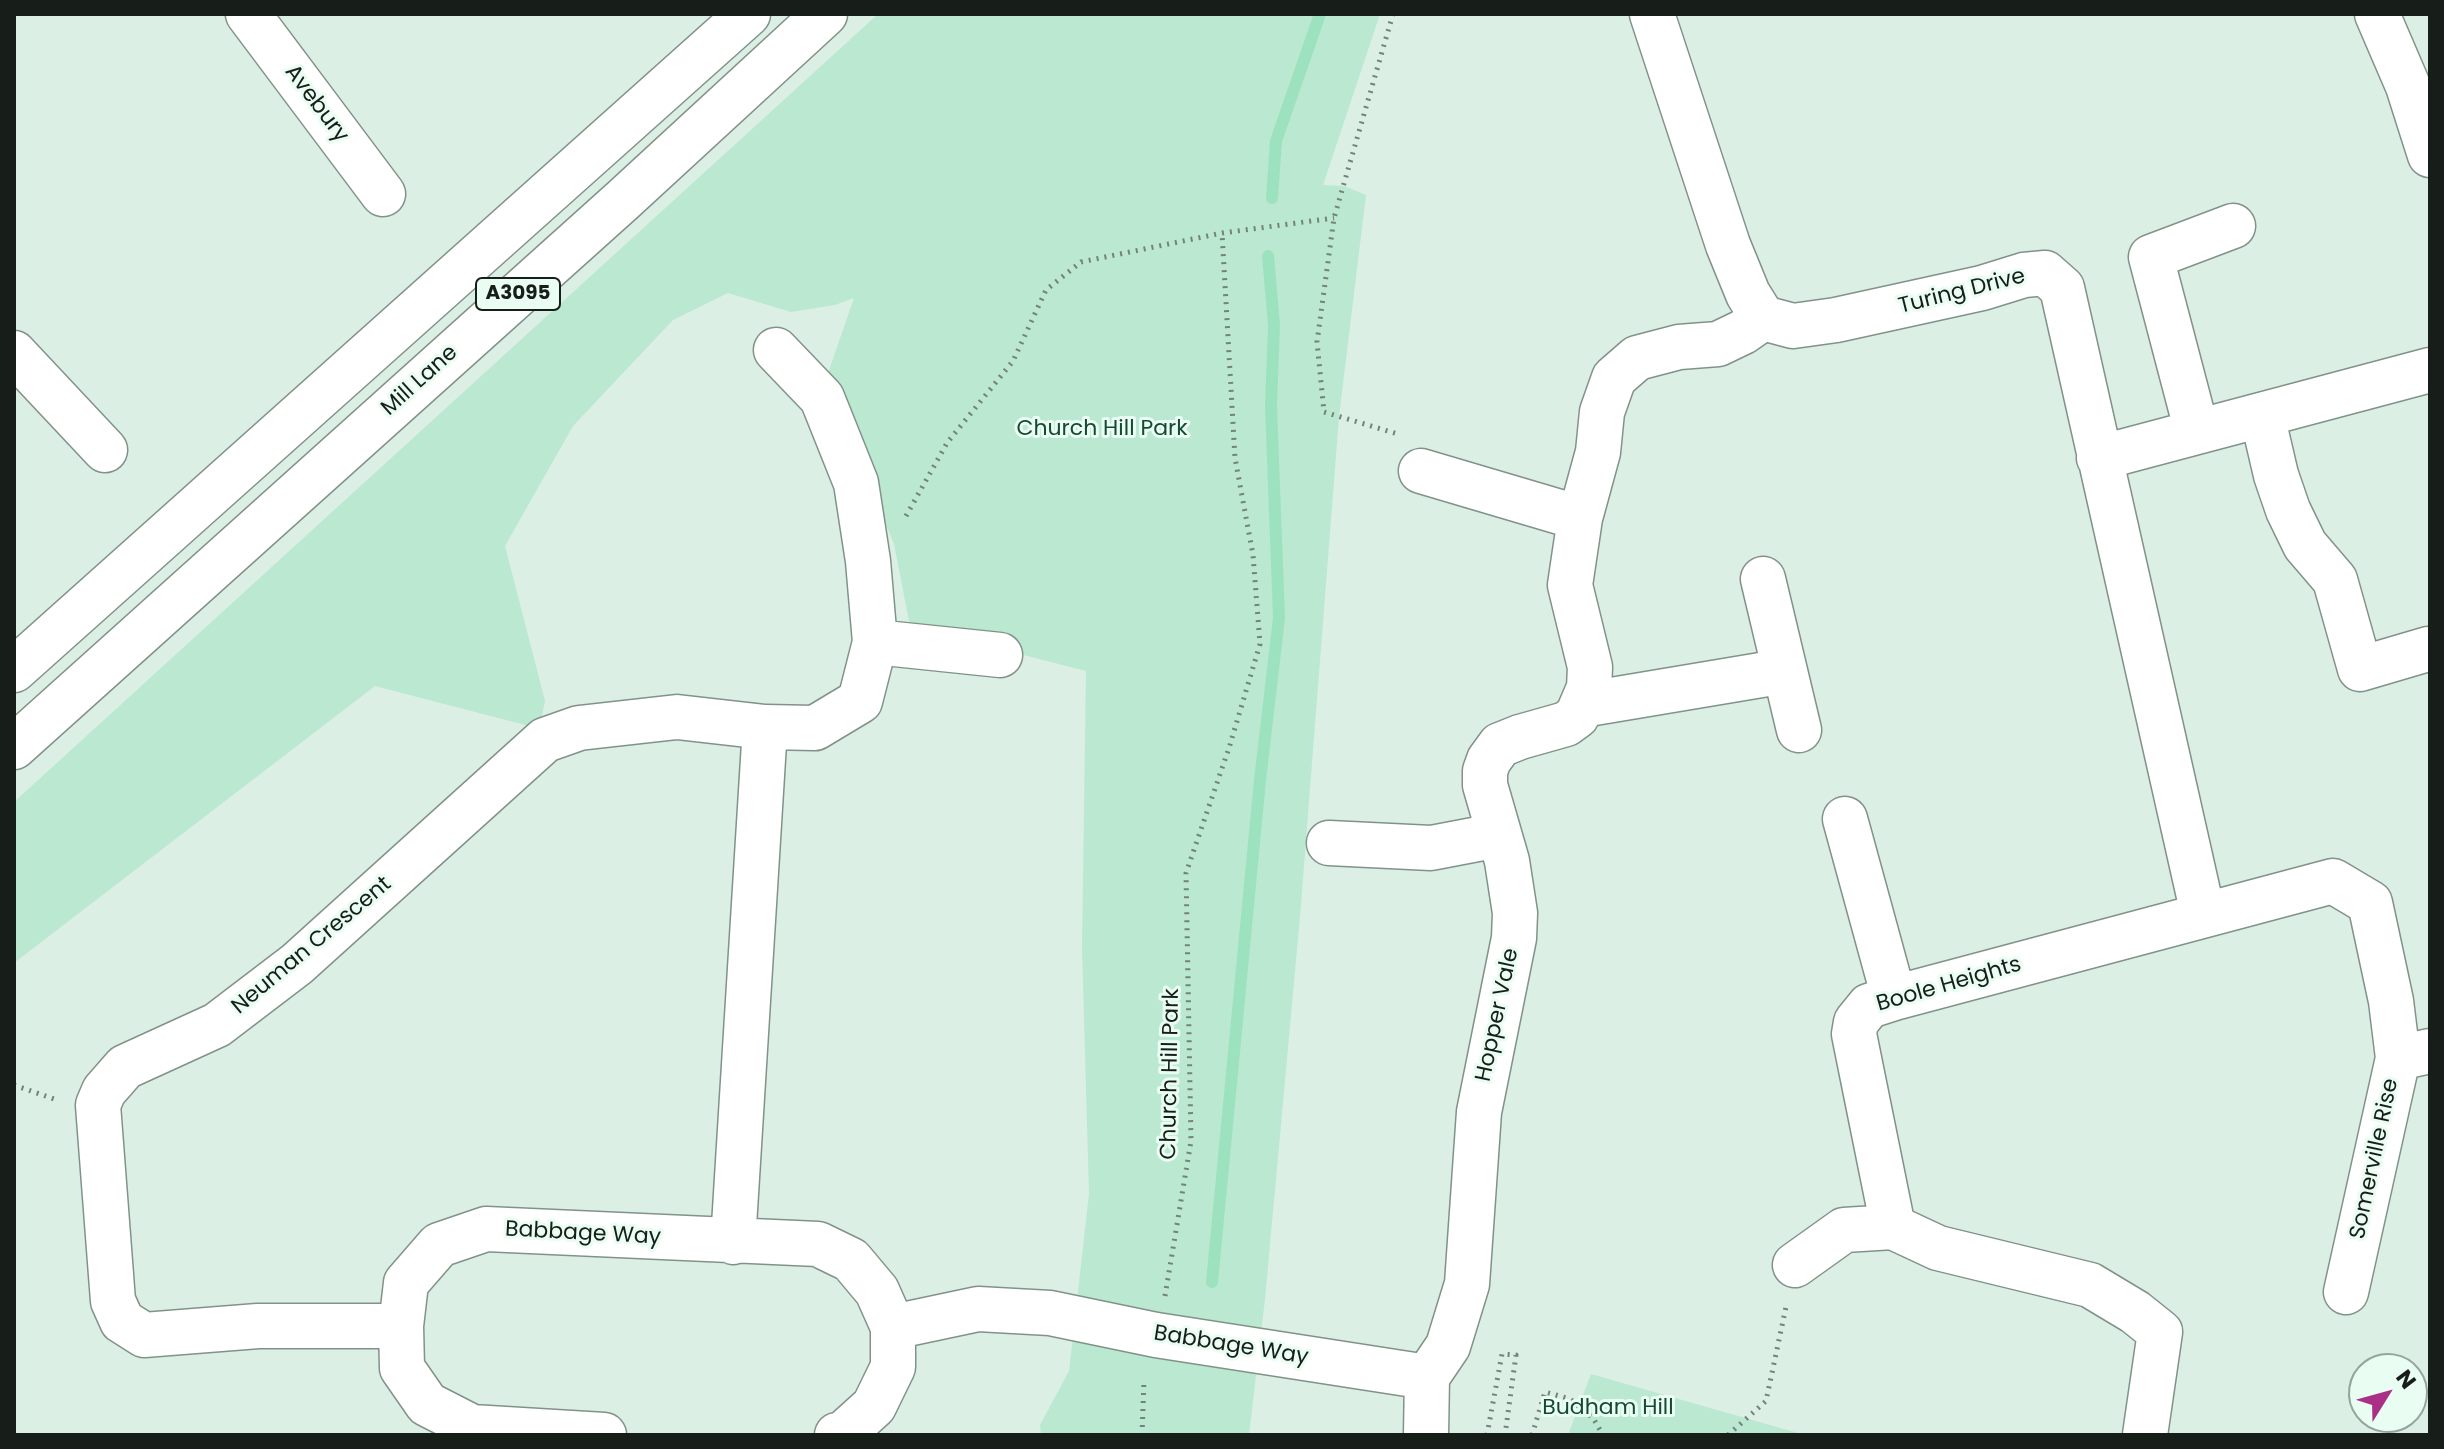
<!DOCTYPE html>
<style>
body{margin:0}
#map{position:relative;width:2444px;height:1449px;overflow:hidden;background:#dcefe5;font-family:Poppins,sans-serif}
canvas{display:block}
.frame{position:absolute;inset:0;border:16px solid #171e1a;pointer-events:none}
.north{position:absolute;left:2348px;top:1353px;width:80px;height:80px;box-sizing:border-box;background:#e9fdf2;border:2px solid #95a49c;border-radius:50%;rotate:53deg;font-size:22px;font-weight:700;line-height:32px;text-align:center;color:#171e1a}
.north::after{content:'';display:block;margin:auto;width:28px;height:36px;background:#a93086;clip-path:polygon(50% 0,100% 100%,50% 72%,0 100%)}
</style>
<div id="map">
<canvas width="2444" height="1449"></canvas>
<div class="frame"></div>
<div class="north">N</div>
</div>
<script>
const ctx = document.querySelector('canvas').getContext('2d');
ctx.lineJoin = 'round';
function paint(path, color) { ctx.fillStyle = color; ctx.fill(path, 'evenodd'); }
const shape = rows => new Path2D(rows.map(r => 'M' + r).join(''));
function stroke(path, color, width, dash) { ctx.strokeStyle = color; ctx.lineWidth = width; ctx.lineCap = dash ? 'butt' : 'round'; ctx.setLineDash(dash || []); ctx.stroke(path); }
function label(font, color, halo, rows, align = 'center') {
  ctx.font = font + ' Poppins,sans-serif'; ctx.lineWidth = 6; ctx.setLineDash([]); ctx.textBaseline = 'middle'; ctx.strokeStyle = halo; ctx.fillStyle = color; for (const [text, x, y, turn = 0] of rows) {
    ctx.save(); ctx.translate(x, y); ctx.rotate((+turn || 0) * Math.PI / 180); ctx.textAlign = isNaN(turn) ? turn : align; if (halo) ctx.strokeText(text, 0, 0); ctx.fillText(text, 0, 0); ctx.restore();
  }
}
const green = shape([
 [878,14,1380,14,1323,185,1344,186,1366,195,1339,417,1300,917,1265,1299,1249,1435,1041,1435,1040,1425,1069,1371,1089,1194,1082,948,1086,671,910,626,894,544,826,379,854,298,835,305,791,312,728,293,673,320,573,426,505,546,545,701,541,720,533,727,375,686,14,963,14,802],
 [1591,1374,1805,1435,1568,1435]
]);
const stream = shape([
 [1272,198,1276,141,1320,14],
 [1212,1282,1260,780,1279,618,1271,406,1274,325,1268,256]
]);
const path = shape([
 [1393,14,1334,218,1317,342,1324,412,1398,434],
 [906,516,947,443,1013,361,1046,290,1081,262,1222,233,1334,218],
 [14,1085,57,1100],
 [1165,1296,1191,1141,1186,873,1229,748,1260,644,1253,555,1235,458,1222,233],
 [1142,1435,1144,1380],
 [1487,1435,1502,1354,1516,1355,1505,1435],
 [1532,1435,1545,1392,1570,1399,1593,1418,1603,1435],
 [1728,1435,1766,1401,1786,1307]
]);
const minor = shape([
 [248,14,383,194],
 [1652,14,1728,245,1748,294,1763,318,1793,326,1836,320,1982,288,2024,275,2045,273,2062,288,2203,914],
 [2377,14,2408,86,2430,155],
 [14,353,105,450],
 [2262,415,2276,475,2288,510,2305,545,2335,580,2360,669,2428,649],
 [2197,432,2151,257,2233,226],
 [2099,458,2430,370],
 [1421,471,1580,518],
 [1763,579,1799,730],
 [875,642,1000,655],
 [1582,705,1785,671],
 [765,727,815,728,860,701,875,642,868,561,856,483,822,398,776,350],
 [1845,819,1894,998],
 [1329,843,1431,848,1499,835],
 [1795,1265,1844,1230,1893,1227],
 [2346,1292,2398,1058,2430,1051],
 [401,1326,258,1326,144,1335,122,1321,113,1301,98,1105,104,1091,125,1067,217,1025,297,964,545,740,579,728,677,717,765,727,733,1242],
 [893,1327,978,1309,1050,1313,1156,1335,1427,1377],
 [1427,1377,1448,1346,1467,1284,1479,1112,1514,938,1515,913,1507,861,1485,785,1485,771,1489,760,1500,745,1520,737,1566,724,1577,716,1589,688,1590,667,1570,585,1580,518,1598,452,1602,412,1614,378,1637,358,1679,347,1718,344,1743,332,1763,318],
 [604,1435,472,1427,427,1404,402,1368,401,1326,406,1283,439,1245,486,1229,818,1244,851,1260,877,1291,893,1327,893,1367,874,1406,843,1434,837,1435],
 [1426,1435,1427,1377],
 [2145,1435,2160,1332,2135,1312,2090,1285,1938,1248,1893,1227,1854,1034,1856,1022,1869,1006,1894,998,2333,881,2370,903,2391,1001,2398,1058]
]);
const major = shape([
 [14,670,748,14],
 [14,747,623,200,825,14]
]);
const shields = [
 [518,294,84]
];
const shieldNames = [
 ["A3095",518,294]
];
const streetNames = [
 ["Avebury",316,104,53],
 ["Turing Drive",1962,292,-14],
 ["Mill Lane",420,381,-42],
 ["Neuman Crescent",312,946,-40],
 ["Boole Heights",1949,985,-16],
 ["Hopper Vale",1498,1015,-78],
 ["Church Hill Park",1171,1074,-89],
 ["Somerville Rise",2375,1159,-78],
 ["Babbage Way",583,1234,3],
 ["Babbage Way",1231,1346,9]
];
const parkNames = [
 ["Church Hill Park",1102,429],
 ["Budham Hill",1608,1408]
];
paint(green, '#bbe8d0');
stroke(stream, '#9de2be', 12);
stroke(minor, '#819389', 47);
stroke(major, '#819389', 47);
stroke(path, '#75827b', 5, [2, 6]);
stroke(minor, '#fff', 44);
stroke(major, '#fff', 44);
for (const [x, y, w] of shields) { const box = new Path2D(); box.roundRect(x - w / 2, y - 16, w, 32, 6); ctx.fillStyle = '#e9fdf2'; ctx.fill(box); stroke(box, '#171e1a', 2); }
label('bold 20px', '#171e1a', null, shieldNames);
label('22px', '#171e1a', '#e9fdf2', streetNames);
label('22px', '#144a33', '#e9fdf2', parkNames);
</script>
